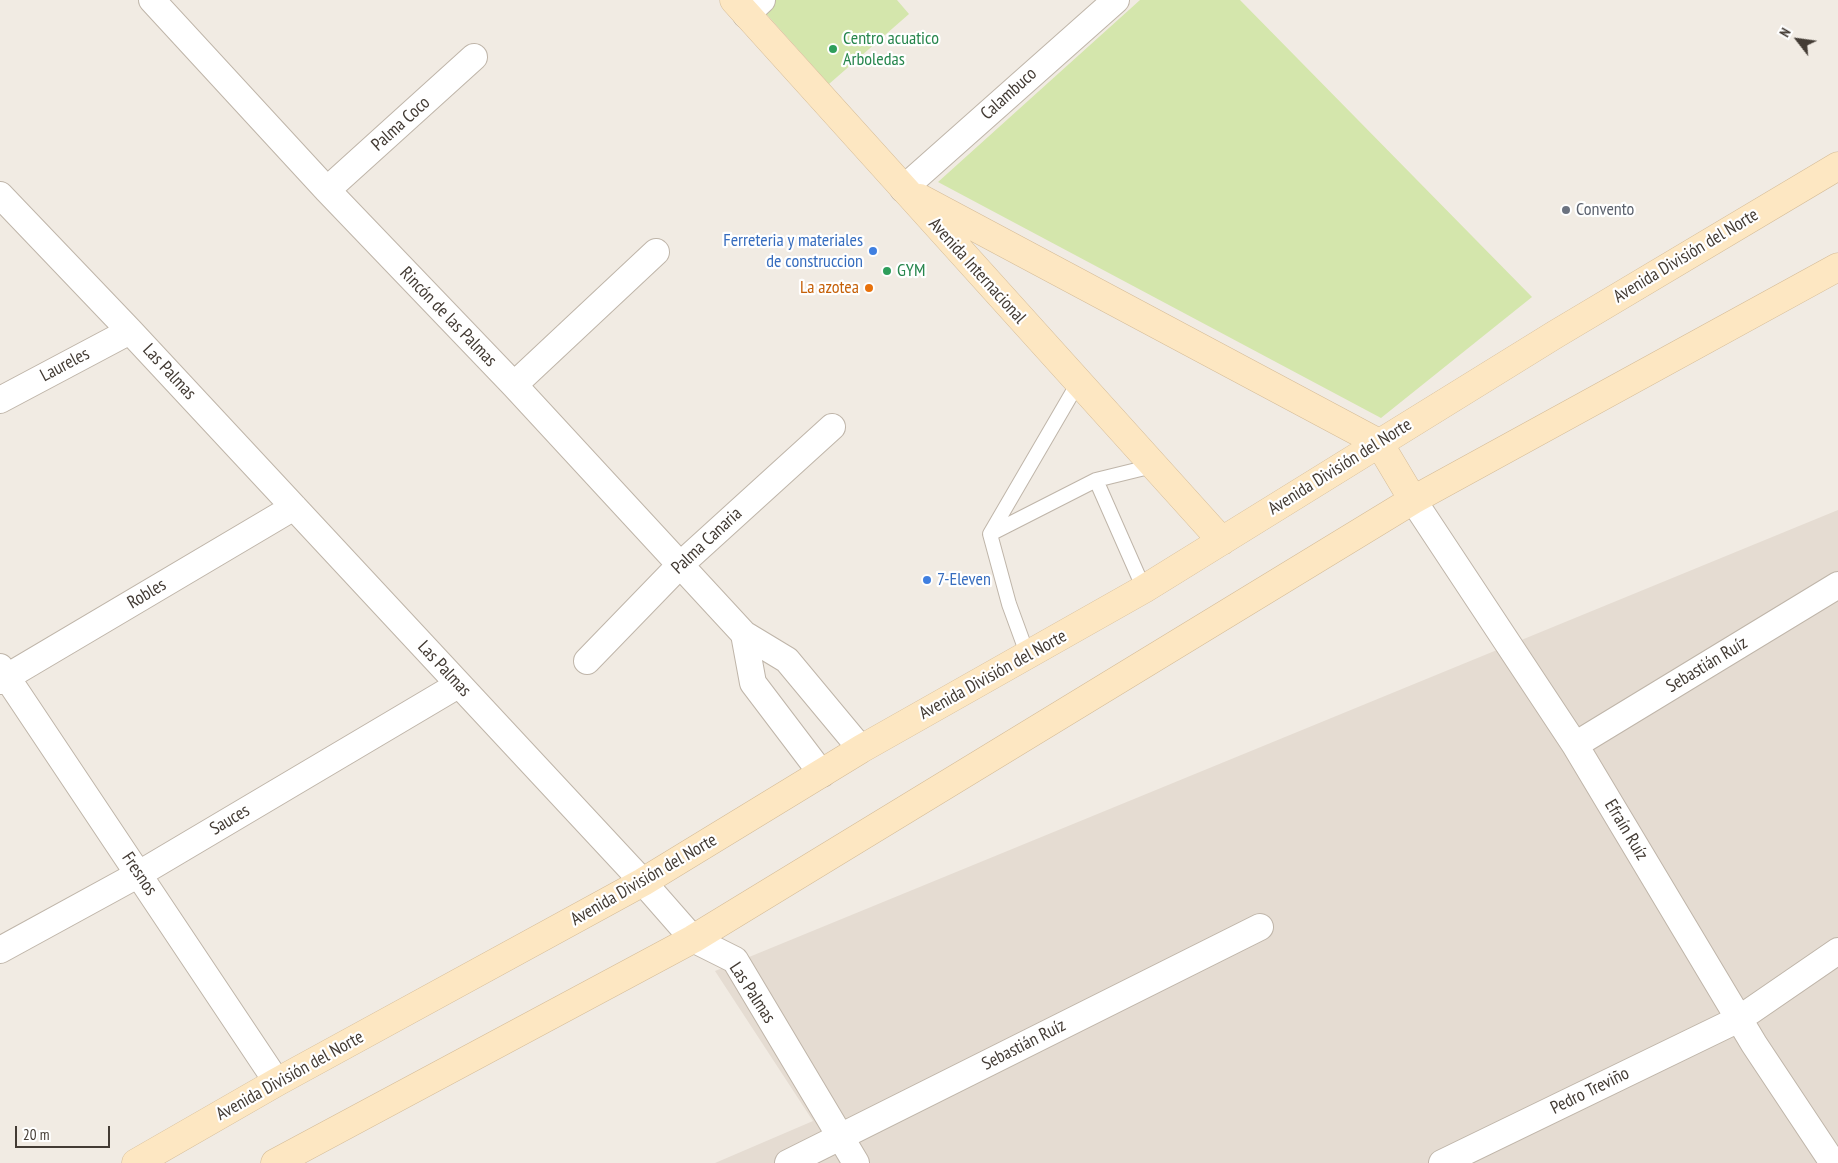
<!DOCTYPE html>
<meta charset="utf-8">
<style>
body{margin:0}
#map{position:relative;width:1838px;height:1163px;overflow:hidden;background:#f1ebe3;font-family:"PT Sans Narrow",sans-serif}
canvas{display:block}
.north{position:absolute;left:1773px;top:15px;width:50px;height:50px;-webkit-text-stroke:4px #fff;paint-order:stroke;rotate:300deg;font-size:14px;font-weight:700;line-height:20px;text-align:center;color:#433b34}
.north::after{content:'';display:block;margin:auto;width:18px;height:22px;background:#433b34;clip-path:polygon(50% 0,100% 100%,50% 72%,0 100%)}
.scale{position:absolute;left:15px;top:1126px;width:95px;height:22px;box-sizing:border-box;border:2px solid #433b34;border-top:0;padding-left:6px;font-size:15px;line-height:18px;white-space:nowrap;color:#433b34;-webkit-text-stroke:4px #fff;paint-order:stroke}
</style>
<div id="map">
<canvas width="1838" height="1163"></canvas>
<div class="north">N</div>
<div class="scale">20 m</div>
</div>
<script>
const ctx = document.querySelector('canvas').getContext('2d');
ctx.lineJoin = 'round';
function paint(path, color) { ctx.fillStyle = color; ctx.fill(path, 'evenodd'); }
const shape = rows => new Path2D(rows.map(r => 'M' + r).join(''));
function stroke(path, color, width, dash) { ctx.strokeStyle = color; ctx.lineWidth = width; ctx.lineCap = dash ? 'butt' : 'round'; ctx.setLineDash(dash || []); ctx.stroke(path); }
function label(font, color, halo, rows, align = 'center') {
  ctx.font = font + ' "PT Sans Narrow",sans-serif'; ctx.lineWidth = 4.5; ctx.setLineDash([]); ctx.textBaseline = 'middle'; ctx.strokeStyle = halo; ctx.fillStyle = color; for (const [text, x, y, turn = 0] of rows) {
    ctx.save(); ctx.translate(x, y); ctx.rotate((+turn || 0) * Math.PI / 180); ctx.textAlign = isNaN(turn) ? turn : align; if (halo) ctx.strokeText(text, 0, 0); ctx.fillText(text, 0, 0); ctx.restore();
  }
}
const residential = shape([
 [1838,510,1838,1163,715,1163,813,1121,715,971]
]);
const green = shape([
 [770,0,897,0,909,14,829,84,761,8],
 [1140,0,1240,0,1532,297,1381,418,938,182]
]);
const lane = shape([
 [1096,480,1144,589],
 [990,534,1096,480,1153,466],
 [1028,656,1009,604,990,534,1078,383]
]);
const street = shape([
 [152,0,327,190,514,385,744,634,787,660,861,749],
 [746,15,762,0],
 [903,189,1116,0],
 [327,190,474,57],
 [0,195,130,331,643,882,693,939,735,960,856,1163],
 [514,385,656,252],
 [0,400,130,331],
 [1413,500,1575,745,1754,1044,1833,1163],
 [744,634,753,683,822,774],
 [587,661,679,566,832,427],
 [0,667,277,1082],
 [0,681,294,507],
 [1575,745,1838,585],
 [0,950,139,874,458,685],
 [788,1163,1260,927],
 [1442,1163,1739,1019,1838,951]
]);
const secondary = shape([
 [734,0,1222,541],
 [920,198,1379,443,1413,500],
 [136,1163,277,1082,643,882,861,749,1144,589,1556,334,1838,166],
 [275,1163,693,939,1413,500,1838,267]
]);
const markers = [
 [833,49,5,"#2e9e5b"],
 [1566,210,5,"#6b7280"],
 [873,251,5,"#3f7fe0"],
 [887,271,5,"#2e9e5b"],
 [869,288,5,"#e8710a"],
 [927,580,5,"#3f7fe0"]
];
const leisureNames = [
 ["Centro acuatico",843,39],
 ["Arboledas",843,60],
 ["GYM",897,271]
];
const streetNames = [
 ["Calambuco",1009,94,-42],
 ["Palma Coco",401,124,-42],
 ["Avenida División del Norte",1686,256,-31],
 ["Avenida Internacional",977,271,48],
 ["Rincón de las Palmas",448,317,46],
 ["Laureles",65,365,-28],
 ["Las Palmas",169,372,47],
 ["Avenida División del Norte",1340,467,-32],
 ["Palma Canaria",707,541,-43],
 ["Robles",147,594,-31],
 ["Sebastián Ruíz",1707,665,-31],
 ["Las Palmas",444,669,47],
 ["Avenida División del Norte",993,675,-29],
 ["Sauces",230,820,-31],
 ["Efraín Ruíz",1626,830,59],
 ["Fresnos",139,874,56],
 ["Avenida División del Norte",644,880,-30],
 ["Las Palmas",752,993,57],
 ["Sebastián Ruíz",1024,1045,-27],
 ["Avenida División del Norte",290,1076,-29],
 ["Pedro Treviño",1590,1091,-26]
];
const worshipNames = [
 ["Convento",1576,210]
];
const shopNames = [
 ["Ferreteria y materiales",863,241],
 ["de construccion",863,262],
 ["7-Eleven",937,580,"left"]
];
const foodNames = [
 ["La azotea",859,288]
];
paint(residential, '#e5dcd2');
paint(green, '#d4e6ac');
stroke(lane, '#bfb5a9', 16);
stroke(street, '#bfb5a9', 28);
stroke(secondary, '#d4bb96', 29);
stroke(lane, '#fff', 14);
stroke(street, '#fff', 26);
stroke(secondary, '#fde7c2', 28);
for (const [x, y, r, color] of markers) { const dot = new Path2D(); dot.arc(x, y, r, 0, 2 * Math.PI); ctx.fillStyle = color; ctx.fill(dot); stroke(dot, '#fff', 2); }
label('18px', '#27864d', '#fff', leisureNames, 'left');
label('18px', '#433b34', '#fff', streetNames);
label('18px', '#5b616d', '#fff', worshipNames, 'left');
label('18px', '#366cbe', '#fff', shopNames, 'right');
label('18px', '#c56008', '#fff', foodNames, 'right');
</script>
